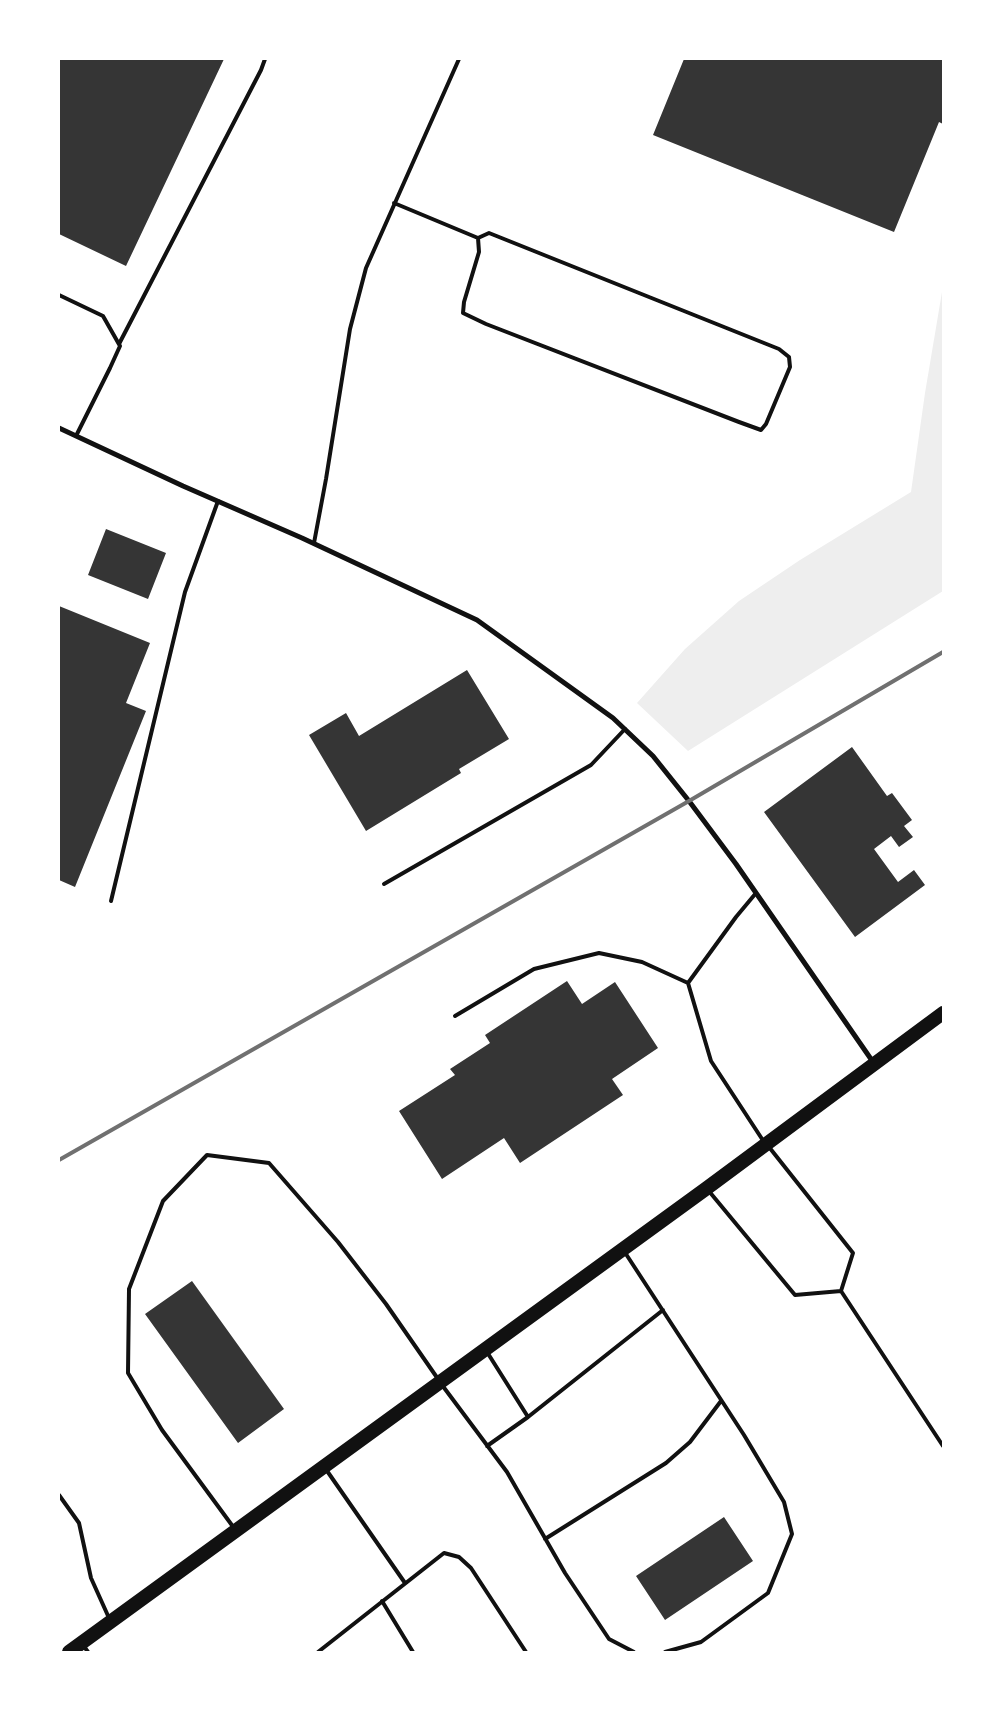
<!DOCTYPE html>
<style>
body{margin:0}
#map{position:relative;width:1002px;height:1711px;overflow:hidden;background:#fff;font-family:"Space Grotesk",sans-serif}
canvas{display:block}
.frame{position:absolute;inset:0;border:60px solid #fff;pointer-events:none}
</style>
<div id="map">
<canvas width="1002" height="1711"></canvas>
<div class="frame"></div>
</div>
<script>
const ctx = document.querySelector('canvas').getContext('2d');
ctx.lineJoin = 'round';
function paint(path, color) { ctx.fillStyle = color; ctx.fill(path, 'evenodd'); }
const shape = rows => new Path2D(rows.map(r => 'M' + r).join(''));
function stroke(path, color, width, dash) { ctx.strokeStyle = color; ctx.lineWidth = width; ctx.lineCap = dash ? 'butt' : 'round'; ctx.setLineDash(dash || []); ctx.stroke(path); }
const green = shape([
 [943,286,943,591,688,751,637,703,685,649,739,601,800,560,911,492,925,393]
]);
const building = shape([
 [59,59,224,59,126,266,59,234],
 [684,59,943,59,943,124,939,122,894,232,653,135],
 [106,529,166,553,148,599,88,575],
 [59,606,150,643,126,703,146,711,75,887,59,880],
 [467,670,509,739,459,769,461,773,366,831,309,735,346,713,359,736],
 [852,747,887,796,892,793,912,820,904,826,913,837,899,847,891,836,874,849,898,882,914,870,925,885,855,937,764,812],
 [567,981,582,1004,615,982,658,1048,612,1079,623,1095,520,1163,504,1138,442,1179,399,1111,455,1075,450,1069,490,1043,485,1035],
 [192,1281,284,1409,238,1443,145,1314],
 [724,1517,753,1561,665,1620,636,1576]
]);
const service = shape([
 [394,203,478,238,489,233,779,349,789,357,790,367,766,424,761,430,739,422,486,324,463,313,464,302,479,252,478,238],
 [59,295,103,316,120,346,110,368,76,436],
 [119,344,261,70,265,59],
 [314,543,326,479,350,329,366,268,459,59],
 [384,884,591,765,625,729],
 [756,893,736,917,688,983,711,1061,764,1142],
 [111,901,185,592,218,501],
 [455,1016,534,969,599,953,642,962,688,983],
 [708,1190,795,1295,841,1291,853,1253,769,1147],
 [624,1251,744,1435,784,1502,792,1534,768,1593,701,1642,665,1652],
 [841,1291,943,1446],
 [487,1352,528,1417,663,1310],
 [442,1385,507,1472,565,1573,609,1639,634,1652],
 [487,1446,528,1417],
 [325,1468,405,1583],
 [59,1495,79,1523,91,1578,109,1618],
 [234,1528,162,1430,128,1373,129,1289,163,1201,207,1155,269,1163,338,1242,386,1304,438,1379],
 [545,1539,666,1463,690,1442,721,1401],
 [382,1601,413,1652],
 [83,1645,88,1652],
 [318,1652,444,1553,459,1557,471,1568,526,1652]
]);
const minor = shape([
 [59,428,183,486,302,538,477,620,613,718,653,756,689,801,736,864,873,1062]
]);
const trunk = shape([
 [69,1652,707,1188,943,1013]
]);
const rail = shape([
 [59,1160,689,801,943,652]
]);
paint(green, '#eee');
paint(building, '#353535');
stroke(service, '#111', 4);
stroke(minor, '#111', 5);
stroke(trunk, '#111', 14);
stroke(rail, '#707070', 4);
</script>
